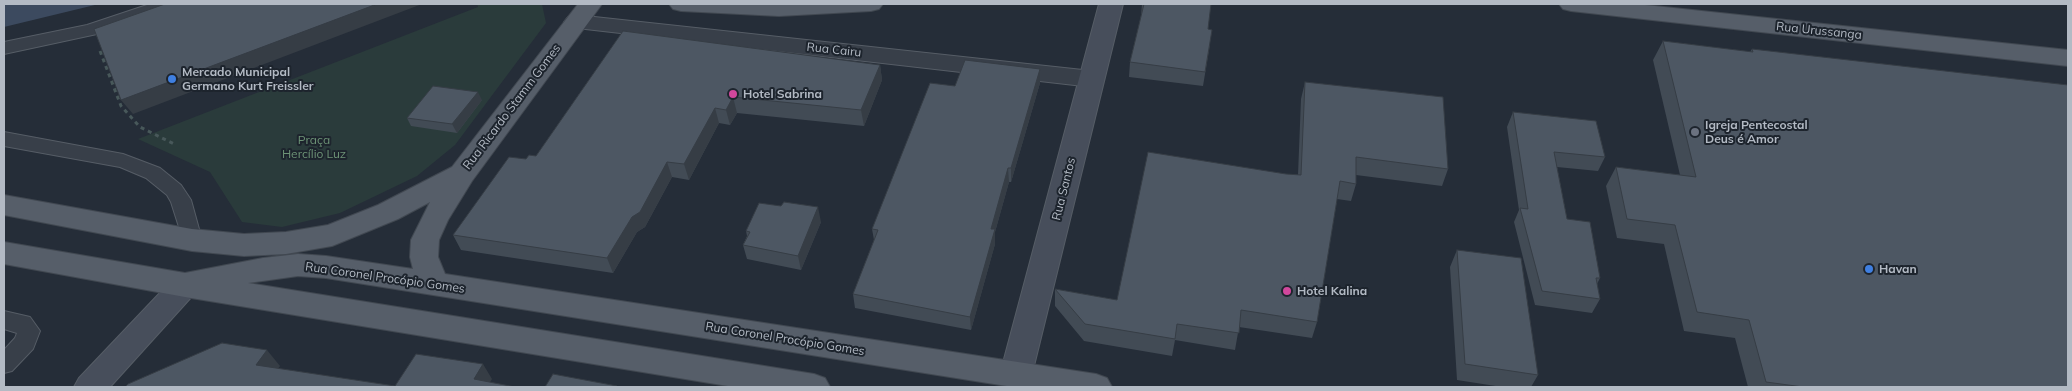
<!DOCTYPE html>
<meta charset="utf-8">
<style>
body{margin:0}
#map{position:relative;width:2072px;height:391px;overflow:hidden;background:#252d38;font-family:Mulish,sans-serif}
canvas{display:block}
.frame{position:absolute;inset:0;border:5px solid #b3bac4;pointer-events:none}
</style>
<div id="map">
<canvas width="2072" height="391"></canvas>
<div class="frame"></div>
</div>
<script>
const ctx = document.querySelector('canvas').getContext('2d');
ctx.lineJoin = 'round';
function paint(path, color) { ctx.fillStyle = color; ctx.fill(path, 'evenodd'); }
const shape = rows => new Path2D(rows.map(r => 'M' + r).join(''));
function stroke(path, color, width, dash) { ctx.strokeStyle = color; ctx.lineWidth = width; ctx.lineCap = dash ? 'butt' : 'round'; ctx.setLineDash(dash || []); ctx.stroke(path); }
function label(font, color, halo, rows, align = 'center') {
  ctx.font = font + ' Mulish,sans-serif'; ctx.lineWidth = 4; ctx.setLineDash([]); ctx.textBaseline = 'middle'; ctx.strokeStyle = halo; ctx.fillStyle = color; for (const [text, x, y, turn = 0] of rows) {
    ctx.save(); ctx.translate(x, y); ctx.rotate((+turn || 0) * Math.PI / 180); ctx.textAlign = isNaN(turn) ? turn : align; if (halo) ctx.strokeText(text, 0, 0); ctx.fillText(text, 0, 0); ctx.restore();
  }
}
const green = shape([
 [477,4,542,4,546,23,455,145,417,176,340,213,282,227,242,222,210,172,138,139,478,7]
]);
const water = shape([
 [4,4,99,4,4,27]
]);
const path = shape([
 [100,51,121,106,140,127,174,144]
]);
const lane = shape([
 [150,4,174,4,172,8,97,34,4,54,4,42,87,25,150,4],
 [4,132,123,154,160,168,181,185,191,200,202,240,199,246,192,248,185,246,171,202,167,195,146,178,120,167,4,146,4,132],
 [4,311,30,317,40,331,33,349,12,371,4,373,4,350,15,338,17,333,4,329,4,311]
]);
const street = shape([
 [576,15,1092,71,1101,73,1104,79,1101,85,1092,87,568,27,564,22,568,17,576,15]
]);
const secondary = shape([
 [1099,4,1123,4,1032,374,1027,383,1016,387,1005,383,1000,374,1099,4],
 [185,273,195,277,200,285,195,293,110,387,74,387,79,378,175,277,185,273]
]);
const primary = shape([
 [578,4,602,4,472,181,448,220,439,240,438,257,445,274,1096,374,1107,378,1112,387,1013,387,326,278,298,276,248,283,814,374,825,378,830,387,734,387,185,297,4,264,4,242,185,273,263,258,298,254,326,256,413,269,410,257,411,240,430,202,398,219,332,246,286,254,244,256,192,251,4,215,4,195,192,229,244,234,286,232,328,225,378,205,452,167,578,4],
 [669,4,883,4,879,9,871,11,779,16,681,11,673,9,669,4],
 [1559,4,1636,4,2068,50,2068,66,1571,11,1563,9,1559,4]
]);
const wall = shape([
 [1142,4,1208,29,1210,44,1203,86,1129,77,1130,62,1141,16],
 [623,31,880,65,882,80,864,126,737,113,730,125,719,123,689,180,672,177,645,227,637,232,613,273,461,250,453,235,526,159,536,156],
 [1663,41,1750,52,1752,49,2068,387,1748,387,1735,338,1684,331,1664,244,1617,238,1606,186,1616,167,1680,175,1653,60],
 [1305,82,1448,169,1442,186,1356,175,1356,184,1351,201,1337,199,1317,322,1312,338,1239,327,1235,350,1175,340,1172,356,1084,341,1055,306,1055,289,1117,300,1286,174,1298,175,1301,99],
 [1040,83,1011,182,1009,182,995,232,995,244,971,330,855,308,853,294,874,240,872,229,955,86],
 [482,100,457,133,411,126,407,118],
 [1513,112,1605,157,1598,171,1557,167,1567,219,1600,278,1597,284,1600,299,1592,313,1535,305,1514,222,1519,210,1507,127],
 [821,222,801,270,747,259,743,245,747,236,746,231],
 [1457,250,1538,375,1531,387,1502,387,1457,380,1450,267]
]);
const shadedWall = shape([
 [377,4,422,4,133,114,121,100],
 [880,65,882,80,864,126,861,110],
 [1040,69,1040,83,1011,182,1011,168],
 [478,92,482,100,457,133,452,124],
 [733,97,737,113,730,125,726,110],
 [715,108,719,123,689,180,684,164],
 [667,162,672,177,645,227,637,232,613,273,607,258,632,217],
 [1008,168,1009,182,995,232,995,244,971,330,970,317,991,229],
 [818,207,821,222,801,270,798,256],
 [267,350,280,366,270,380,256,365],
 [483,364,492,379,487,387,474,379]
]);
const building = shape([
 [165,4,377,4,121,100,94,29,165,4],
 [1142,4,1211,4,1208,29,1212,30,1205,72,1130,62,1144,4,1142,4],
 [623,31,880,65,861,110,733,97,726,110,715,108,684,164,667,162,640,212,632,217,607,258,453,235,509,157,526,159,529,155,536,156,623,31],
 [1663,41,1753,52,1752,49,2068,85,2068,387,1803,387,1766,382,1749,320,1697,312,1675,225,1627,219,1616,167,1696,177,1663,41],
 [965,60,1040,69,1011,168,1008,168,991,229,995,229,970,317,853,294,878,230,872,229,930,83,955,86,965,60],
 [1305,82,1443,97,1448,169,1356,157,1356,184,1340,181,1317,322,1241,310,1239,333,1177,324,1175,339,1085,324,1055,289,1117,300,1148,152,1286,174,1301,175,1305,82],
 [433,86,478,92,452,124,407,118,433,86],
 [1513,112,1596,121,1605,157,1554,152,1567,219,1590,222,1600,278,1596,278,1600,299,1542,291,1520,208,1528,209,1513,112],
 [784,202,818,207,798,256,743,245,750,232,746,231,759,203,781,206,784,202],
 [1457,250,1521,258,1538,375,1465,364,1457,250],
 [222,343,267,350,256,365,395,386,416,354,483,364,474,379,515,387,125,387,128,384,222,343],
 [553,374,617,386,616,387,545,387,553,374]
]);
const markers = [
 [172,79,5,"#3f7fe0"],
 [733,94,5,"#d1479c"],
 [1695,132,5,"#6b7280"],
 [1869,269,5,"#3f7fe0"],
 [1287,291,5,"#d1479c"]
];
const streetNames = [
 ["Rua Urussanga",1819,31,6],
 ["Rua Cairu",834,50,6],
 ["Rua Ricardo Stamm Gomes",512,107,-53],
 ["Rua Santos",1064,189,-76],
 ["Rua Coronel Procópio Gomes",385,278,8],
 ["Rua Coronel Procópio Gomes",785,339,9]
];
const poiNames = [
 ["Mercado Municipal",182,72],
 ["Germano Kurt Freissler",182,86],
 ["Hotel Sabrina",743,94],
 ["Igreja Pentecostal",1705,125],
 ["Deus é Amor",1705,139],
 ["Havan",1879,269],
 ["Hotel Kalina",1297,291]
];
const parkNames = [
 ["Praça",314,140],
 ["Hercílio Luz",314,154]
];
paint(green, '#2a3b3b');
paint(water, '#3c4a5f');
stroke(lane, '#565d66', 2);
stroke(street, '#565d66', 2);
stroke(secondary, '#565d66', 2);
stroke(primary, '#414851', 2);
stroke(path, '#48585a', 3, [4, 4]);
paint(lane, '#383f49');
paint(street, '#383f49');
paint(secondary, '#474e5b');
paint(primary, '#565e69');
paint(wall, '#424b55');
paint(shadedWall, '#363d45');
paint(building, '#4d5763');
stroke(building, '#363d45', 1);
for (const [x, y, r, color] of markers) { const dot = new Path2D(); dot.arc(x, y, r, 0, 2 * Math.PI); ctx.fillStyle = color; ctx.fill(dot); stroke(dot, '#1d242d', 2); }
label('12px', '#b3bac4', '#1d242d', streetNames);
label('bold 12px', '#b3bac4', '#1d242d', poiNames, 'left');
label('12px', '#6d9376', '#1d242d', parkNames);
</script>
